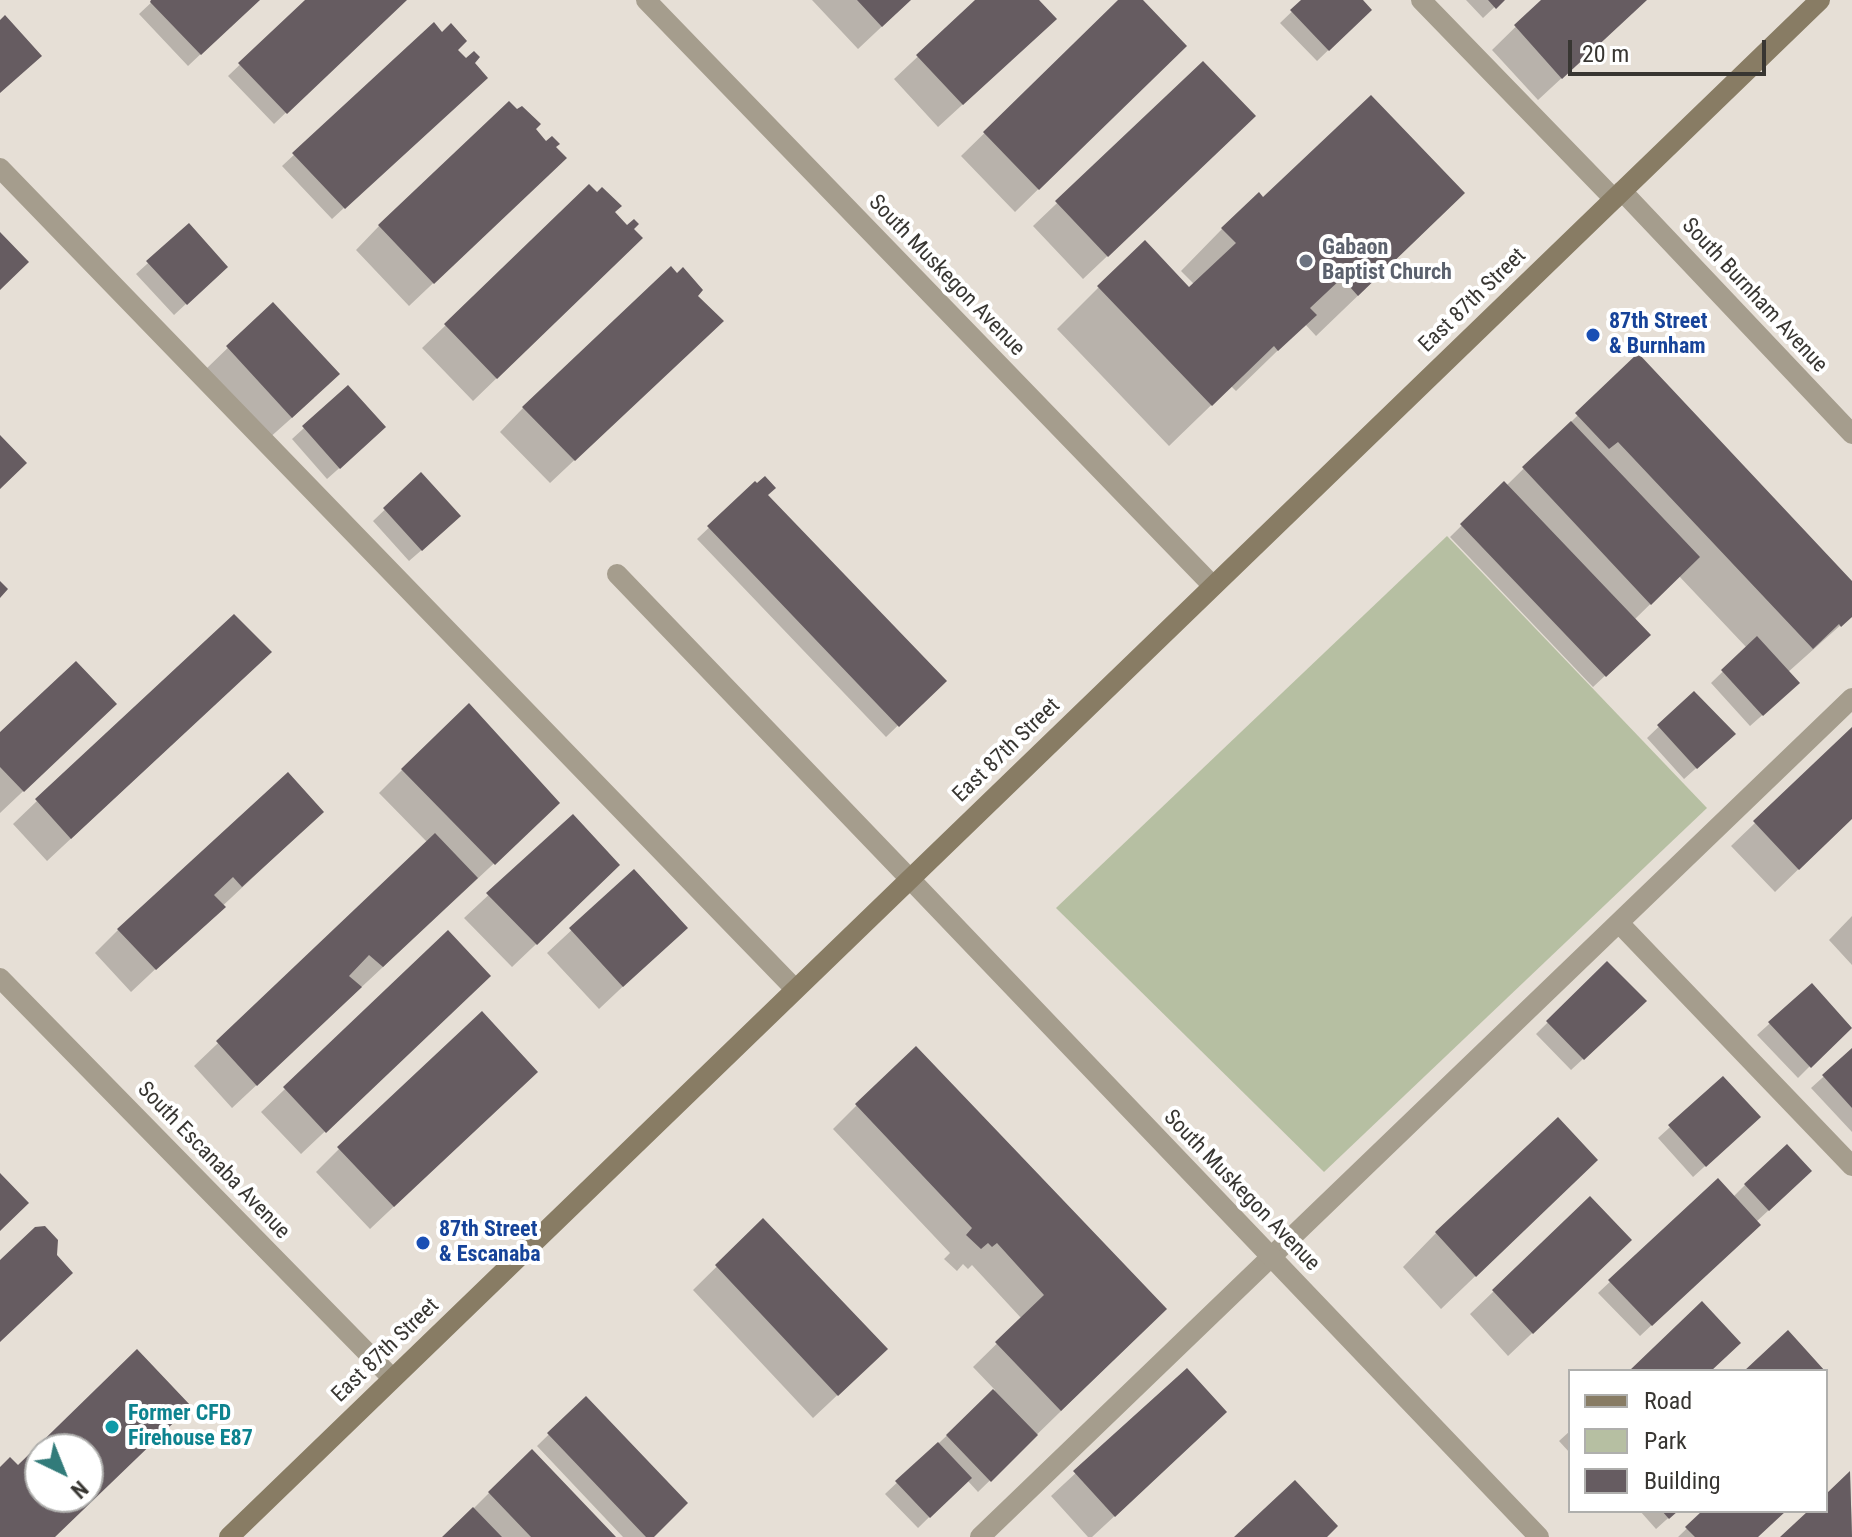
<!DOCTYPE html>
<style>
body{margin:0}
#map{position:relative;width:1852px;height:1537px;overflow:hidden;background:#e6dfd6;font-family:"Roboto Condensed",sans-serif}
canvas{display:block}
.legend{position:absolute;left:1568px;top:1369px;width:260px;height:144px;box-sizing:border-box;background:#fff;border:2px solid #afafad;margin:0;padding:10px 14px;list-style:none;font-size:24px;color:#383632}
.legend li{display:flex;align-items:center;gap:16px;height:40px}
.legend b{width:40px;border:2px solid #afafad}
.north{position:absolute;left:24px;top:1433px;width:80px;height:80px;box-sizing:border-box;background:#fff;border:2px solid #afafad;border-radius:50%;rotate:137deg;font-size:22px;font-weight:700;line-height:32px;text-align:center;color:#383632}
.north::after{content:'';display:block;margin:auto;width:28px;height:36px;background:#327b7a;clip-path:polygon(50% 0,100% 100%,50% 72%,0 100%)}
.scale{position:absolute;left:1568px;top:40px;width:198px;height:36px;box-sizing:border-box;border:4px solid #383632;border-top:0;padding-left:10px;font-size:24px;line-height:28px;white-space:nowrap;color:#383632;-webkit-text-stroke:6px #fff;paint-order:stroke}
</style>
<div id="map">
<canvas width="1852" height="1537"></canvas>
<ul class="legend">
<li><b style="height:10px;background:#887c64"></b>Road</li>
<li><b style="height:22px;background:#b6bfa2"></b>Park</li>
<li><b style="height:22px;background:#665c61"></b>Building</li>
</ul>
<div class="north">N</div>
<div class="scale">20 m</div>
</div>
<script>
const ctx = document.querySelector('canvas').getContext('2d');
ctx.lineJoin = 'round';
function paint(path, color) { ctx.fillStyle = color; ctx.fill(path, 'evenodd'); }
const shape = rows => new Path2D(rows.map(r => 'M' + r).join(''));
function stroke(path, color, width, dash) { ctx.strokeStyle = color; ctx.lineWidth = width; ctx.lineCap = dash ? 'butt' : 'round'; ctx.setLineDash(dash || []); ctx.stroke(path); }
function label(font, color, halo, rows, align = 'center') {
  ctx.font = font + ' "Roboto Condensed",sans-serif'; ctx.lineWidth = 8; ctx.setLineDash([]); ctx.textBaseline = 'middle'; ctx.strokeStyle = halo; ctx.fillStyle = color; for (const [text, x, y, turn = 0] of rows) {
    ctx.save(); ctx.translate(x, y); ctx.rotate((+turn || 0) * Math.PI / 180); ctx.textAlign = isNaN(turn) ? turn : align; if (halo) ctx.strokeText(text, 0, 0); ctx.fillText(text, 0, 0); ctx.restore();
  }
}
const green = shape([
 [1447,536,1707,808,1324,1172,1056,908]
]);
const shadow = shape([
 [154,0,258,0,188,66,139,14],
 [308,0,404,0,274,124,228,76],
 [812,0,910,0,858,49],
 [978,0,1037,0,1031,42,938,127,894,79],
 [1121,0,1140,0,1184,46,1015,212,961,156],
 [1304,0,1360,0,1370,10,1317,61,1280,23],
 [1466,0,1502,0,1483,18],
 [1543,0,1646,0,1538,100,1492,50],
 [434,25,466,61,472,63,473,89,332,219,282,166],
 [1203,64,1230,140,1083,279,1033,226],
 [533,129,540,182,409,306,356,250,379,226],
 [1263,200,1421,235,1316,336,1305,324,1236,391,1231,386,1169,446,1057,329,1099,287,1189,290,1195,285,1181,271,1222,229],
 [613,212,617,262,473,401,422,348,446,325],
 [189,226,214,278,174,315,136,274],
 [695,296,698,344,550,483,500,432,523,408],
 [273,304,314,398,267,440,204,371],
 [1638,356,1852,584,1852,615,1787,673,1785,695,1750,726,1711,683,1747,648,1679,576,1634,620,1637,646,1593,687,1450,537,1504,484,1506,486],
 [348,388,372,439,327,479,292,439],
 [421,475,447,528,409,561,373,521],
 [755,484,944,681,886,737,697,539],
 [246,675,47,861,13,824,37,801],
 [1694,693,1722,745,1684,779,1647,738],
 [91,727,0,813,0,734],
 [1852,730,1852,817,1775,892,1731,846],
 [402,770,534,826,232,1108,194,1066,428,843,379,793],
 [572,817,594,889,512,967,464,918],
 [298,835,131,992,95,953,118,930],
 [634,872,685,928,599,1009,547,953],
 [1852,916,1852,965,1829,940],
 [448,933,465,999,301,1154,261,1112],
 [1607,964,1633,1013,1571,1070,1536,1034],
 [1811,986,1850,1026,1798,1078,1757,1035],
 [1852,1051,1852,1132,1811,1088],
 [1723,1079,1746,1129,1693,1177,1658,1138],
 [512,1095,370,1229,316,1172,339,1149],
 [857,1105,1141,1333,978,1492,967,1480,918,1528,885,1494,995,1390,973,1367,1022,1319,972,1265,968,1269,963,1264,957,1271,944,1259,950,1253,833,1129],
 [1718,1181,1733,1197,1745,1185,1798,1183,1756,1222,1747,1236,1640,1336,1598,1293],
 [1562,1193,1441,1309,1403,1267,1436,1233],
 [763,1221,862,1372,813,1418,693,1290],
 [1606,1263,1508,1356,1470,1314,1494,1291],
 [1186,1371,1201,1436,1092,1537,1088,1537,1051,1496],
 [586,1398,651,1537,623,1537,537,1446],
 [1570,1431,1570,1453,1559,1441],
 [1850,1474,1852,1537,1783,1537,1811,1511,1826,1511,1826,1497],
 [489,1493,614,1537,445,1537],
 [1640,1511,1676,1511,1656,1529],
 [1705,1511,1784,1511,1756,1537,1678,1537]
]);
const building = shape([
 [151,0,260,0,201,55,150,2],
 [305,0,407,0,287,114,238,63],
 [857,0,911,0,882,27],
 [975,0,1039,0,1057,19,963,105,916,55],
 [1118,0,1143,0,1187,46,1039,190,983,132],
 [1301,0,1363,0,1372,10,1329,51,1290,10],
 [1488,0,1505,0,1496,9],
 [1541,0,1647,0,1562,79,1514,25],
 [5,15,42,56,0,93,0,20],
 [434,22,442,32,451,23,467,41,458,50,466,58,474,51,480,57,475,63,488,78,345,209,292,153],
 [1203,61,1256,116,1108,257,1055,201],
 [1371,95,1465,193,1358,296,1342,278,1310,308,1317,315,1278,351,1274,346,1212,406,1097,286,1145,240,1189,287,1236,243,1221,228,1259,192,1263,197],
 [509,101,517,109,522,106,541,124,536,129,546,141,552,136,560,144,556,147,567,158,434,284,378,225],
 [589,184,597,192,602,187,622,206,615,212,627,225,634,219,639,224,634,229,643,238,497,379,444,324],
 [189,223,228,267,187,305,146,261],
 [0,232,29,262,0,290],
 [671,266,677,273,683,267,703,290,698,296,724,321,575,461,522,407],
 [273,302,340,374,292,418,226,346],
 [1638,353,1852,581,1852,617,1841,627,1839,624,1813,649,1618,442,1609,449,1575,413],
 [348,385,386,427,340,469,302,426],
 [1571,421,1700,557,1651,605,1522,467],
 [0,435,27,463,0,489],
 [421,472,461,516,422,551,383,508],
 [765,476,776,488,768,495,947,681,899,727,707,526,755,481,757,483],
 [1504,481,1651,635,1606,677,1460,524],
 [0,581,8,589,0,598],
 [234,614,272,652,71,839,35,799],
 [1757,636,1800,683,1763,716,1721,670],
 [76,661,117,704,24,792,0,767,0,732],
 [1694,691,1736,734,1697,769,1657,725],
 [469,703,560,803,495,865,401,769],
 [1852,727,1852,819,1799,870,1753,821],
 [288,772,324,812,242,887,233,877,214,895,226,907,156,970,117,929],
 [573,814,620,865,537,945,486,893],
 [435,833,478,878,383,967,369,955,349,976,362,987,257,1086,216,1041],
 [634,869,688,928,623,987,569,928],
 [448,930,491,976,326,1133,283,1087],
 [1607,961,1647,1001,1584,1060,1546,1021],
 [1812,983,1852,1028,1811,1068,1768,1022],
 [482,1011,538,1072,394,1207,337,1147],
 [916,1046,1167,1309,1061,1411,995,1342,1044,1295,997,1243,992,1247,988,1243,981,1249,966,1235,972,1228,855,1104],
 [1852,1048,1852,1108,1822,1075],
 [1723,1076,1761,1117,1706,1167,1668,1125],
 [1558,1117,1598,1160,1476,1277,1435,1232],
 [1787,1144,1812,1171,1769,1211,1744,1184],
 [0,1173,29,1203,0,1231],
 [1718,1178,1761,1225,1652,1326,1608,1280],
 [1590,1196,1632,1240,1533,1334,1492,1290],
 [763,1218,888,1349,838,1396,715,1265],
 [45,1226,58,1240,57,1255,73,1273,0,1342,0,1260,35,1227],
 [1702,1301,1741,1343,1711,1371,1629,1371],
 [1788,1330,1825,1371,1744,1371],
 [137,1349,191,1406,55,1537,0,1537,0,1467,10,1457,18,1465],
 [40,1449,88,1449,88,1497,40,1497],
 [1187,1368,1227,1412,1115,1517,1073,1471],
 [993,1389,1038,1435,991,1482,946,1435],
 [586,1396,688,1503,654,1537,646,1537,547,1433],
 [938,1442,972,1478,930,1518,895,1481],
 [532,1449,616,1537,531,1537,488,1492],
 [1850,1471,1852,1537,1780,1537,1808,1511,1826,1511,1826,1494],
 [1295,1480,1338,1526,1327,1537,1234,1537],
 [473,1507,502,1537,442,1537],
 [1662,1511,1678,1511,1669,1519],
 [1702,1511,1786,1511,1758,1537,1695,1537,1685,1527]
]);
const lane = shape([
 [1421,0,1614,199],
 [0,168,795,989],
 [617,574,910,879],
 [1619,923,1852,1166],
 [980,1537,1852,698]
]);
const street = shape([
 [646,0,1213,586],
 [1622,191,1852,434],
 [910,879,1539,1537],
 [0,978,392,1378]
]);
const secondary = shape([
 [229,1537,1820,0]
]);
const markers = [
 [1306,261,8,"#6b7280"],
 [1593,335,8,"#1a4fb4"],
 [423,1243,8,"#1a4fb4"],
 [112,1427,8,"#0f9aa8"]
];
const worshipNames = [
 ["Gabaon",1322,248],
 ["Baptist Church",1322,273]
];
const streetNames = [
 ["South Muskegon Avenue",946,276,46],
 ["South Burnham Avenue",1754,296,47],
 ["East 87th Street",1473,301,-44],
 ["East 87th Street",1007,751,-44],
 ["South Escanaba Avenue",213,1161,46],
 ["South Muskegon Avenue",1241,1191,46],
 ["East 87th Street",386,1351,-44]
];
const transitNames = [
 ["87th Street",1609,322],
 ["& Burnham",1609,347],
 ["87th Street",439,1230],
 ["& Escanaba",439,1255]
];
const cultureNames = [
 ["Former CFD",128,1414],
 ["Firehouse E87",128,1439]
];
paint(green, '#b6bfa2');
paint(shadow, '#0003');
paint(building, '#665c61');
stroke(lane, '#a59d8d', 20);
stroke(street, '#a59d8d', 20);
stroke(secondary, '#887c64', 20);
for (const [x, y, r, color] of markers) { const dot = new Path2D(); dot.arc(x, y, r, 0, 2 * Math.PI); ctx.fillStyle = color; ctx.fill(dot); stroke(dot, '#fff', 3); }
label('bold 22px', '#5b616d', '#fff', worshipNames, 'left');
label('22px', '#383632', '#fff', streetNames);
label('bold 22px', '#164399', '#fff', transitNames, 'left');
label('bold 22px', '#0d838f', '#fff', cultureNames, 'left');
</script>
